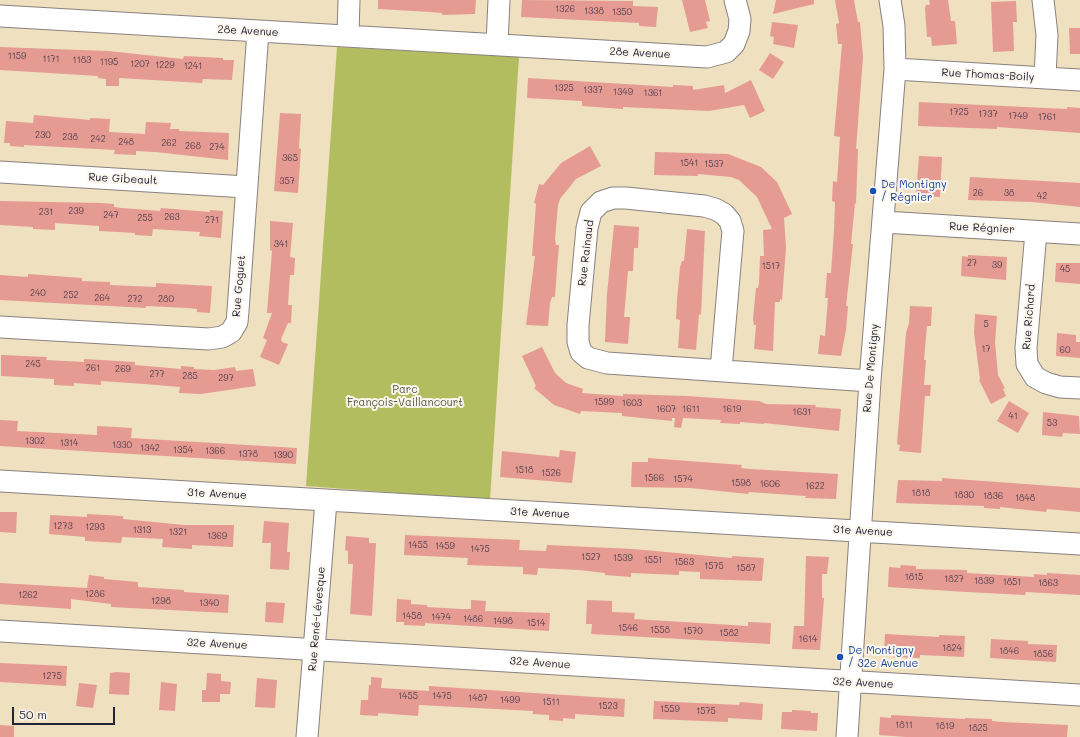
<!DOCTYPE html>
<meta charset="utf-8">
<style>
body{margin:0}
#map{position:relative;width:1080px;height:737px;overflow:hidden;background:#efe0c0;font-family:Mali,sans-serif}
canvas{display:block}
.scale{position:absolute;left:12px;top:707px;width:103px;height:18px;box-sizing:border-box;border:2px solid #22223b;border-top:0;padding-left:5px;font-size:12px;line-height:14px;white-space:nowrap;color:#22223b;-webkit-text-stroke:3px #fbf7ec;paint-order:stroke}
</style>
<div id="map">
<canvas width="1080" height="737"></canvas>
<div class="scale">50 m</div>
</div>
<script>
const ctx = document.querySelector('canvas').getContext('2d');
ctx.lineJoin = 'round';
function paint(path, color) { ctx.fillStyle = color; ctx.fill(path, 'evenodd'); }
const shape = rows => new Path2D(rows.map(r => 'M' + r).join(''));
function stroke(path, color, width, dash) { ctx.strokeStyle = color; ctx.lineWidth = width; ctx.lineCap = dash ? 'butt' : 'round'; ctx.setLineDash(dash || []); ctx.stroke(path); }
function label(font, color, halo, rows, align = 'center') {
  ctx.font = font + ' Mali,sans-serif'; ctx.lineWidth = 4; ctx.setLineDash([]); ctx.textBaseline = 'middle'; ctx.strokeStyle = halo; ctx.fillStyle = color; for (const [text, x, y, turn = 0] of rows) {
    ctx.save(); ctx.translate(x, y); ctx.rotate((+turn || 0) * Math.PI / 180); ctx.textAlign = isNaN(turn) ? turn : align; if (halo) ctx.strokeText(text, 0, 0); ctx.fillText(text, 0, 0); ctx.restore();
  }
}
const green = shape([
 [337,47,519,57,490,500,306,486]
]);
const building = shape([
 [378,0,476,0,475,14,442,15,442,13,430,12,378,9],
 [522,0,633,1,633,6,658,7,656,27,639,26,639,23,521,17],
 [682,0,705,0,710,21,706,22,708,28,690,32],
 [776,0,814,0,814,4,773,14],
 [835,0,854,0,858,22,860,22,863,57,856,149,858,149,856,204,855,203,851,244,853,244,846,306,848,306,846,330,841,356,818,354,820,335,825,336,828,298,825,298,827,273,831,273,834,231,835,202,832,201,833,181,837,182,840,137,834,136,842,44,838,44,836,24,839,23],
 [929,0,948,0,951,21,955,21,957,44,932,46,931,37,927,37,926,23,925,8,926,5,930,5],
 [1016,1,1017,22,1013,22,1014,51,993,52,991,2],
 [772,22,798,25,794,48,773,44,774,37,770,36],
 [1069,28,1080,28,1080,54,1070,54],
 [0,47,108,51,183,59,184,56,223,58,223,60,234,60,232,80,203,79,202,83,119,78,119,86,106,86,106,79,98,78,98,76,0,70],
 [770,53,784,62,773,79,759,70],
 [528,78,673,87,673,85,693,86,693,90,724,85,725,93,751,80,765,111,750,118,744,105,709,111,623,107,623,109,582,106,582,101,527,98],
 [919,102,1067,109,1067,107,1080,108,1080,133,997,127,997,129,918,126],
 [280,113,301,114,299,148,301,149,298,193,274,191],
 [34,115,90,120,90,118,110,119,109,132,145,134,146,122,171,123,170,129,179,129,179,131,229,133,228,160,155,152,136,151,136,155,114,154,115,150,24,145,24,147,10,146,10,143,4,143,6,121,33,123],
 [590,146,601,166,576,179,560,199,558,205,555,239,556,245,559,245,557,269,555,297,552,297,550,303,548,326,526,325,535,256,532,256,536,204,534,203,539,184,543,185,561,163],
 [655,152,728,154,761,167,777,182,792,214,784,218,786,248,782,300,780,299,780,302,775,302,773,351,754,349,756,325,754,325,753,319,756,288,758,288,759,283,760,256,764,256,763,230,772,229,757,197,739,180,731,177,698,174,698,176,654,175],
 [919,156,942,157,940,197,916,196],
 [970,177,1080,183,1080,207,1032,202,968,200],
 [0,201,101,203,114,204,114,207,122,208,160,211,161,208,210,212,210,210,223,211,221,238,199,236,200,232,153,229,152,236,135,235,135,233,99,231,99,226,55,223,55,230,33,229,33,227,0,225],
 [270,221,293,223,290,257,295,258,294,275,290,275,288,305,292,305,291,323,288,323,281,339,282,342,288,344,279,365,260,357,267,340,263,338,272,313,267,313,272,251,270,250],
 [614,225,639,227,638,248,634,248,633,271,628,271,624,317,630,317,628,344,605,342,607,294],
 [687,229,705,231,701,315,699,314,696,350,678,348,680,320,676,319,677,300,680,267,682,261,684,261],
 [968,255,1007,257,1006,280,961,276,962,256,968,257],
 [1056,263,1080,263,1080,284,1055,282],
 [28,274,82,278,82,281,110,282,110,285,156,287,156,283,212,286,210,313,197,312,197,309,188,308,146,306,146,308,0,300,0,275,28,277],
 [910,306,932,307,931,326,927,326,924,360,926,360,924,385,931,385,930,396,925,396,921,453,899,451,900,445,897,444,906,333,909,323],
 [975,314,997,316,995,342,998,375,1005,388,1003,389,1006,396,991,404,979,380,980,379,974,333],
 [1057,333,1076,335,1076,342,1080,342,1080,358,1056,356],
 [542,347,555,373,566,383,583,389,582,393,623,396,623,394,687,396,759,401,766,404,816,405,815,407,841,409,839,431,764,423,764,424,740,422,740,424,720,423,721,420,683,418,681,428,674,427,675,418,672,418,672,421,622,416,622,413,581,411,580,414,554,405,534,388,536,386,522,356],
 [1,355,47,357,46,360,84,362,84,359,135,362,135,365,181,369,181,366,194,367,194,369,214,370,235,367,236,371,253,369,256,386,201,394,179,393,180,387,144,384,101,381,101,385,74,383,74,386,54,385,54,379,1,376],
 [1009,401,1029,413,1018,433,997,421],
 [1043,412,1079,416,1080,434,1063,433,1062,437,1042,435],
 [0,420,18,421,17,431,97,435,97,426,115,427,132,428,131,438,297,448,296,464,0,446],
 [560,450,576,452,572,483,500,477,502,451,559,457],
 [648,458,742,465,741,468,750,469,838,474,836,499,805,498,806,496,749,492,748,494,690,488,631,487,632,462,648,462],
 [942,478,1080,488,1080,512,1047,509,1046,512,1000,507,1000,509,984,508,984,506,896,503,898,480,942,481],
 [0,512,17,512,16,533,0,532],
 [87,514,123,516,123,519,184,525,234,525,233,547,192,545,192,549,162,547,163,539,122,537,121,543,85,541,85,537,49,534,50,515,87,517],
 [264,521,289,523,287,552,290,552,289,570,270,569,271,543,262,543],
 [405,535,520,540,519,550,546,551,547,545,633,549,732,558,732,556,764,558,762,581,700,579,700,572,679,571,679,575,631,573,631,577,605,575,605,573,579,570,538,568,537,575,523,574,523,567,467,565,468,558,404,555],
 [346,536,369,538,369,543,376,543,372,616,350,614,353,564,348,564,348,551,345,550],
 [806,556,829,557,827,574,822,574,822,598,824,598,820,650,792,649,794,626,804,626],
 [901,565,916,566,916,569,967,570,967,573,1034,577,1034,574,1047,575,1047,573,1080,575,1080,595,1026,592,1025,595,966,592,888,587,889,567,900,568],
 [89,575,104,577,104,579,138,582,138,587,184,590,184,592,229,595,228,613,111,607,111,604,71,599,71,609,0,604,0,583,87,588],
 [397,599,411,600,411,604,427,605,427,607,461,609,471,609,471,600,486,601,485,611,550,613,549,631,425,623,425,626,404,625,404,622,396,622],
 [587,600,612,601,612,612,635,613,634,619,748,626,748,622,771,623,770,644,591,634,592,624,586,624],
 [266,602,285,603,283,623,265,622],
 [885,634,939,637,939,635,965,636,964,657,920,655,920,658,894,657,894,654,884,653],
 [991,639,1028,641,1028,644,1057,645,1056,662,990,658],
 [0,663,67,666,66,686,0,682],
 [117,672,130,673,129,695,109,694,110,673],
 [207,673,221,674,221,681,231,682,230,694,220,694,220,702,202,702,202,690,206,690],
 [371,677,382,678,381,688,429,691,429,686,625,699,624,717,575,714,575,719,563,718,563,721,549,720,549,715,533,714,533,711,419,705,418,716,378,713,378,716,360,715,361,700,368,700,369,685,371,685],
 [257,678,277,680,275,708,255,707],
 [161,682,177,684,175,711,159,710],
 [79,683,97,685,93,708,76,706],
 [654,701,739,705,740,702,763,704,762,720,728,718,728,722,653,719],
 [792,710,811,711,811,713,818,713,817,731,781,729,782,712,792,712],
 [891,715,965,719,965,718,992,719,992,721,1002,722,1068,725,1067,737,906,737,879,735,880,717,891,718],
 [0,725,14,726,14,737,0,737]
]);
const minor = shape([
 [1043,0,1047,35,1045,77],
 [0,16,707,57,726,52,734,44,739,31,740,19,735,0],
 [348,36,349,0],
 [497,44,499,0],
 [895,69,1080,80],
 [0,172,246,187],
 [884,222,1080,234],
 [1036,232,1026,348,1027,364,1035,377,1046,383,1060,387,1080,388],
 [0,327,209,339,222,337,231,332,237,322,238,311,258,31],
 [721,370,732,242,733,231,730,221,724,214,715,209,704,206,626,198,613,198,601,202,591,212,587,228,578,325,578,342,581,352,588,358,607,363,870,381],
 [0,481,1080,544],
 [0,631,1080,695],
 [307,737,326,501],
 [847,737,870,381,895,69,894,26,890,0]
]);
const markers = [
 [873,191,4,"#1a4fb4"],
 [840,657,4,"#1a4fb4"]
];
const numberNames = [
 ["1326",565,9],
 ["1338",594,11],
 ["1350",622,12],
 ["1159",17,56],
 ["1171",51,59],
 ["1183",82,60],
 ["1195",109,62],
 ["1207",140,64],
 ["1229",165,65],
 ["1241",193,66],
 ["1325",564,88],
 ["1337",593,90],
 ["1349",623,92],
 ["1361",653,93],
 ["1725",959,112],
 ["1737",988,114],
 ["1749",1018,116],
 ["1761",1047,117],
 ["230",43,135],
 ["238",70,137],
 ["242",98,139],
 ["248",126,142],
 ["262",169,143],
 ["268",193,146],
 ["274",217,147],
 ["365",290,158],
 ["1541",689,163],
 ["1537",714,164],
 ["357",287,181],
 ["26",978,193],
 ["38",1009,193],
 ["42",1042,196],
 ["239",76,211],
 ["231",46,212],
 ["247",111,215],
 ["263",172,217],
 ["255",145,218],
 ["271",212,220],
 ["341",281,244],
 ["27",972,263],
 ["39",997,265],
 ["1517",771,266],
 ["45",1065,269],
 ["240",38,293],
 ["252",71,295],
 ["264",102,298],
 ["272",135,299],
 ["280",166,299],
 ["5",986,324],
 ["17",986,349],
 ["60",1065,350],
 ["245",33,364],
 ["261",93,368],
 ["269",123,369],
 ["277",157,374],
 ["285",190,376],
 ["297",226,378],
 ["1599",604,402],
 ["1603",632,403],
 ["1607",666,409],
 ["1611",691,409],
 ["1619",732,409],
 ["1631",802,412],
 ["41",1013,416],
 ["53",1052,423],
 ["1302",35,441],
 ["1314",69,443],
 ["1330",122,445],
 ["1342",150,448],
 ["1354",183,450],
 ["1366",215,451],
 ["1378",248,454],
 ["1390",283,455],
 ["1518",524,470],
 ["1526",551,473],
 ["1566",654,478],
 ["1574",683,479],
 ["1598",741,483],
 ["1606",770,484],
 ["1622",815,486],
 ["1818",921,493],
 ["1830",964,495],
 ["1836",993,496],
 ["1848",1025,498],
 ["1273",63,526],
 ["1293",95,527],
 ["1313",142,530],
 ["1321",178,532],
 ["1369",217,536],
 ["1455",418,545],
 ["1459",445,546],
 ["1475",480,549],
 ["1527",591,557],
 ["1539",623,558],
 ["1551",653,560],
 ["1563",684,562],
 ["1575",714,566],
 ["1587",746,568],
 ["1815",914,577],
 ["1827",954,579],
 ["1839",984,581],
 ["1851",1012,582],
 ["1863",1048,583],
 ["1286",95,594],
 ["1262",28,595],
 ["1298",161,601],
 ["1340",209,603],
 ["1458",412,616],
 ["1474",441,617],
 ["1486",473,619],
 ["1498",503,621],
 ["1514",536,623],
 ["1546",628,628],
 ["1558",660,630],
 ["1570",693,631],
 ["1582",729,633],
 ["1614",808,639],
 ["1824",952,648],
 ["1846",1009,651],
 ["1856",1043,654],
 ["1275",52,676],
 ["1455",408,696],
 ["1475",442,696],
 ["1487",478,698],
 ["1499",510,700],
 ["1511",551,702],
 ["1523",608,706],
 ["1559",670,709],
 ["1575",706,711],
 ["1811",904,725],
 ["1819",945,726],
 ["1825",978,728]
];
const streetNames = [
 ["28e Avenue",248,31,3],
 ["28e Avenue",640,53,3],
 ["Rue Thomas-Boily",988,75,3],
 ["Rue Gibeault",123,179,3],
 ["Rue Régnier",982,228,3],
 ["Rue Rainaud",586,253,-83],
 ["Rue Goguet",239,286,-85],
 ["Rue Richard",1029,317,-86],
 ["Rue De Montigny",871,368,-85],
 ["31e Avenue",217,494,3],
 ["31e Avenue",540,513,3],
 ["31e Avenue",863,531,3],
 ["Rue René-Lévesque",317,619,-85],
 ["32e Avenue",217,644,3],
 ["32e Avenue",540,663,4],
 ["32e Avenue",863,683,3]
];
const transitNames = [
 ["De Montigny",881,185],
 ["/ Régnier",881,198],
 ["De Montigny",848,651],
 ["/ 32e Avenue",848,664]
];
const parkNames = [
 ["Parc",405,390],
 ["François-Vaillancourt",405,403]
];
paint(green, '#b1bd5e');
paint(building, '#e59b92');
stroke(minor, '#88817e', 23);
stroke(minor, '#fff', 21);
for (const [x, y, r, color] of markers) { const dot = new Path2D(); dot.arc(x, y, r, 0, 2 * Math.PI); ctx.fillStyle = color; ctx.fill(dot); stroke(dot, '#fbf7ec', 1.5); }
label('9px', '#534051', null, numberNames);
label('11px', '#22223b', '#fbf7ec', streetNames);
label('11px', '#164399', '#fbf7ec', transitNames, 'left');
label('11px', '#545847', '#fbf7ec', parkNames);
</script>
